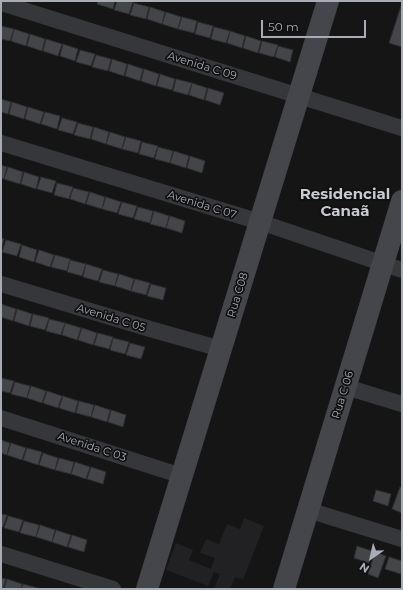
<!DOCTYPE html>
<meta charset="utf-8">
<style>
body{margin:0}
#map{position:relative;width:403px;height:590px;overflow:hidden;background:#151516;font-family:Montserrat,sans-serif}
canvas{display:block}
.frame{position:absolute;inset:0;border:2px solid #a8acb5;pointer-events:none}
.north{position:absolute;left:351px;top:538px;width:40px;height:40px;-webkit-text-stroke:3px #101011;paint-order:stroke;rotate:214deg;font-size:11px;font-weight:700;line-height:16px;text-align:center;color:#a8acb5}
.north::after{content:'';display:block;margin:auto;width:14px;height:18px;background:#a8acb5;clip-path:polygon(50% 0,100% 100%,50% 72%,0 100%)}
.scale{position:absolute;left:261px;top:20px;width:105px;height:18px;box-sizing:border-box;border:2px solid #a8acb5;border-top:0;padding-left:5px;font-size:12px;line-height:14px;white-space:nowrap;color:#a8acb5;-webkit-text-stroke:3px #101011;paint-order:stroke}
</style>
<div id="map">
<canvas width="403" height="590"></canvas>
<div class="frame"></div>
<div class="north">N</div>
<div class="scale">50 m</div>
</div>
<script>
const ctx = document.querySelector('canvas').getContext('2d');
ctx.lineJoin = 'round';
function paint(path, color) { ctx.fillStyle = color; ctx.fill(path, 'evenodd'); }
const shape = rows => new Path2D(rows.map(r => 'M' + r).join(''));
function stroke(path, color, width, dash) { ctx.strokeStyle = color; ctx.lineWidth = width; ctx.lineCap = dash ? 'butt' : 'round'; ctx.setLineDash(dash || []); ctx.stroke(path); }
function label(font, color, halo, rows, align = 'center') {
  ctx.font = font + ' Montserrat,sans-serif'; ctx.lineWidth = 3.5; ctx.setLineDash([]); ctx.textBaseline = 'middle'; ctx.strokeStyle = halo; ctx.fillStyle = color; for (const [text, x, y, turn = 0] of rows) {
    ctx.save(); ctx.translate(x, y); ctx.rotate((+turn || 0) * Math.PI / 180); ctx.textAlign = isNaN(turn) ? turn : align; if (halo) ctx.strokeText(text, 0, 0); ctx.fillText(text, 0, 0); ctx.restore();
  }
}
const built = shape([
 [244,518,264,526,243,580,235,577,230,589,214,589,220,574,214,572,208,586,166,570,176,543,193,550,189,560,211,569,215,558,200,553,206,539,219,544,227,524,240,529]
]);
const building = shape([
 [98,1,115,1,113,9,97,4,98,1],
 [117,1,133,2,129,14,114,10,117,1],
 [134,3,149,7,146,19,130,15,134,3],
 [402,3,402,47,389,43,402,3],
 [150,7,165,12,162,24,147,19,150,7],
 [166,12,181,17,178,29,162,24,166,12],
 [182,17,197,21,194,33,178,29,182,17],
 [198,22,213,26,210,38,195,34,198,22],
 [1,26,14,29,10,41,1,39,1,26],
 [214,27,230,31,226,43,211,39,214,27],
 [14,29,29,34,26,46,11,41,14,29],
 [230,31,245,36,242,48,227,43,230,31],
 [30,34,45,39,42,51,27,46,30,34],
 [246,36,261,41,258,53,243,48,246,36],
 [46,39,62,44,58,56,43,51,46,39],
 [262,41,278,45,274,57,259,53,262,41],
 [63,44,78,49,75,61,60,56,63,44],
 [278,46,293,50,290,62,275,57,278,46],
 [80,50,95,54,91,66,76,62,80,50],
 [96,55,111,59,108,71,92,67,96,55],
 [112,59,127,64,124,76,109,71,112,59],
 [128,64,143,69,140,81,125,76,128,64],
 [144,69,159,74,156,86,141,81,144,69],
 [160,74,175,79,172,90,157,86,160,74],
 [176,79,192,83,188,95,173,91,176,79],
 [192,83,207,88,204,100,189,95,192,83],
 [208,88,224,93,220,105,205,100,208,88],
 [1,99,11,102,8,114,1,112,1,99],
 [12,102,27,107,24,119,9,114,12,102],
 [28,107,44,112,40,124,25,119,28,107],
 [45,112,60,116,57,129,41,124,45,112],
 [62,118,77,122,73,134,58,130,62,118],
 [78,123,93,127,90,139,74,135,78,123],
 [94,127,109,132,106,144,91,139,94,127],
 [110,132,125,137,122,149,106,144,110,132],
 [126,137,141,141,138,153,122,149,126,137],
 [142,142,158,146,154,158,139,154,142,142],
 [158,147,173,151,170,163,155,159,158,147],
 [174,151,189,156,186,168,170,163,174,151],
 [190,156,205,161,202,173,187,168,190,156],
 [1,165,7,167,4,179,1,178,1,165],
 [8,167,23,172,20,184,4,179,8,167],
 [24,172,39,177,36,189,21,184,24,172],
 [41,177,56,181,52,193,37,189,41,177],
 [57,183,73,187,69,199,54,195,57,183],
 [73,188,89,192,85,204,70,199,73,188],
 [90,192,105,197,102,209,86,204,90,192],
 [106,197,121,202,117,213,102,209,106,197],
 [122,202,137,206,133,218,118,214,122,202],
 [138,207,153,211,150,223,134,219,138,207],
 [154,211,169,216,166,228,150,224,154,211],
 [170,216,185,221,182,233,166,228,170,216],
 [1,238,4,239,1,251,1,238],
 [6,240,21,244,17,256,2,252,6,240],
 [22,245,37,250,34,262,19,257,22,245],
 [39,250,54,255,50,267,35,262,39,250],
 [55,255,70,259,67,271,51,267,55,255],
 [70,260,86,264,82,276,67,272,70,260],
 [86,264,102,269,98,281,83,277,86,264],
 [103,270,118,274,115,286,99,282,103,270],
 [119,274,134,279,131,291,115,286,119,274],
 [135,279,150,283,146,295,131,291,135,279],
 [151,284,166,288,163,300,147,296,151,284],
 [1,304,16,309,13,321,1,317,1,304],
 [17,309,32,314,29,326,14,321,17,309],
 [33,314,49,318,45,330,30,326,33,314],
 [49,319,65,323,61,335,46,331,49,319],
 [65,323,81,328,77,340,62,335,65,323],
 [82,328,97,333,93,345,78,340,82,328],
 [98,333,113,337,109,349,94,345,98,333],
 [113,338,129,342,125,354,110,350,113,338],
 [130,343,145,347,141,359,126,355,130,343],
 [1,378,14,381,10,393,1,391,1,378],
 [15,382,30,386,27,398,11,394,15,382],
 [31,386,46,391,42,403,27,398,31,386],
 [47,391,62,396,58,408,43,403,47,391],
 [63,396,78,401,75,413,59,408,63,396],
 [79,401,94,405,91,417,76,413,79,401],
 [95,405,110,410,107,422,91,417,95,405],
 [111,410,126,415,123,427,108,422,111,410],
 [1,440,10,443,7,455,1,453,1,440],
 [11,443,26,448,22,460,7,455,11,443],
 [27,448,42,452,38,465,23,460,27,448],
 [43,453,58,458,55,470,39,465,43,453],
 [59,458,74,462,71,474,55,470,59,458],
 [75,462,90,467,86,479,71,474,75,462],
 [91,467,106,472,103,484,87,479,91,467],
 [400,487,402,488,402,513,392,509,400,487],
 [376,490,391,494,388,506,373,501,376,490],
 [1,514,7,515,3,527,1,527,1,514],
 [8,516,23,520,19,532,4,528,8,516],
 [24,521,39,525,36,537,20,533,24,521],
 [40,525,55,530,52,542,36,537,40,525],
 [56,530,71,535,67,547,52,542,56,530],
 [72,535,87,540,84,552,68,547,72,535],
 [357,546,372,551,369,563,354,558,357,546],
 [375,552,386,556,378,578,368,574,375,552],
 [389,557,402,561,401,574,385,569,389,557],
 [1,578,6,579,3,589,1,589,1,578],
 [7,579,22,584,21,589,4,589,7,579],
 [23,584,38,588,38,589,21,589,23,584]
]);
const street = shape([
 [1,3,402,128],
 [1,143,260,222,402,270],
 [1,284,150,329,221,349],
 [346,387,402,404],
 [1,418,182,476],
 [308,510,402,539],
 [1,554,113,589]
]);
const secondary = shape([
 [147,589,328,1],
 [284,589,402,201]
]);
const streetNames = [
 ["Avenida C 09",202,66,17],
 ["Avenida C 07",202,205,17],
 ["Rua C08",238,295,-73],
 ["Avenida C 05",111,318,17],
 ["Rua C 06",343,395,-73],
 ["Avenida C 03",92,447,18]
];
const districtNames = [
 ["Residencial",345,195],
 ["Canaã",345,212]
];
paint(built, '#212123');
paint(building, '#444549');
stroke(building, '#2f2f32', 1);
stroke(street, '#36373b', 16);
stroke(secondary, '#44464b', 22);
label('11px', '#a8acb5', '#101011', streetNames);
label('bold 15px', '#c8cbd2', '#101011', districtNames);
</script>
